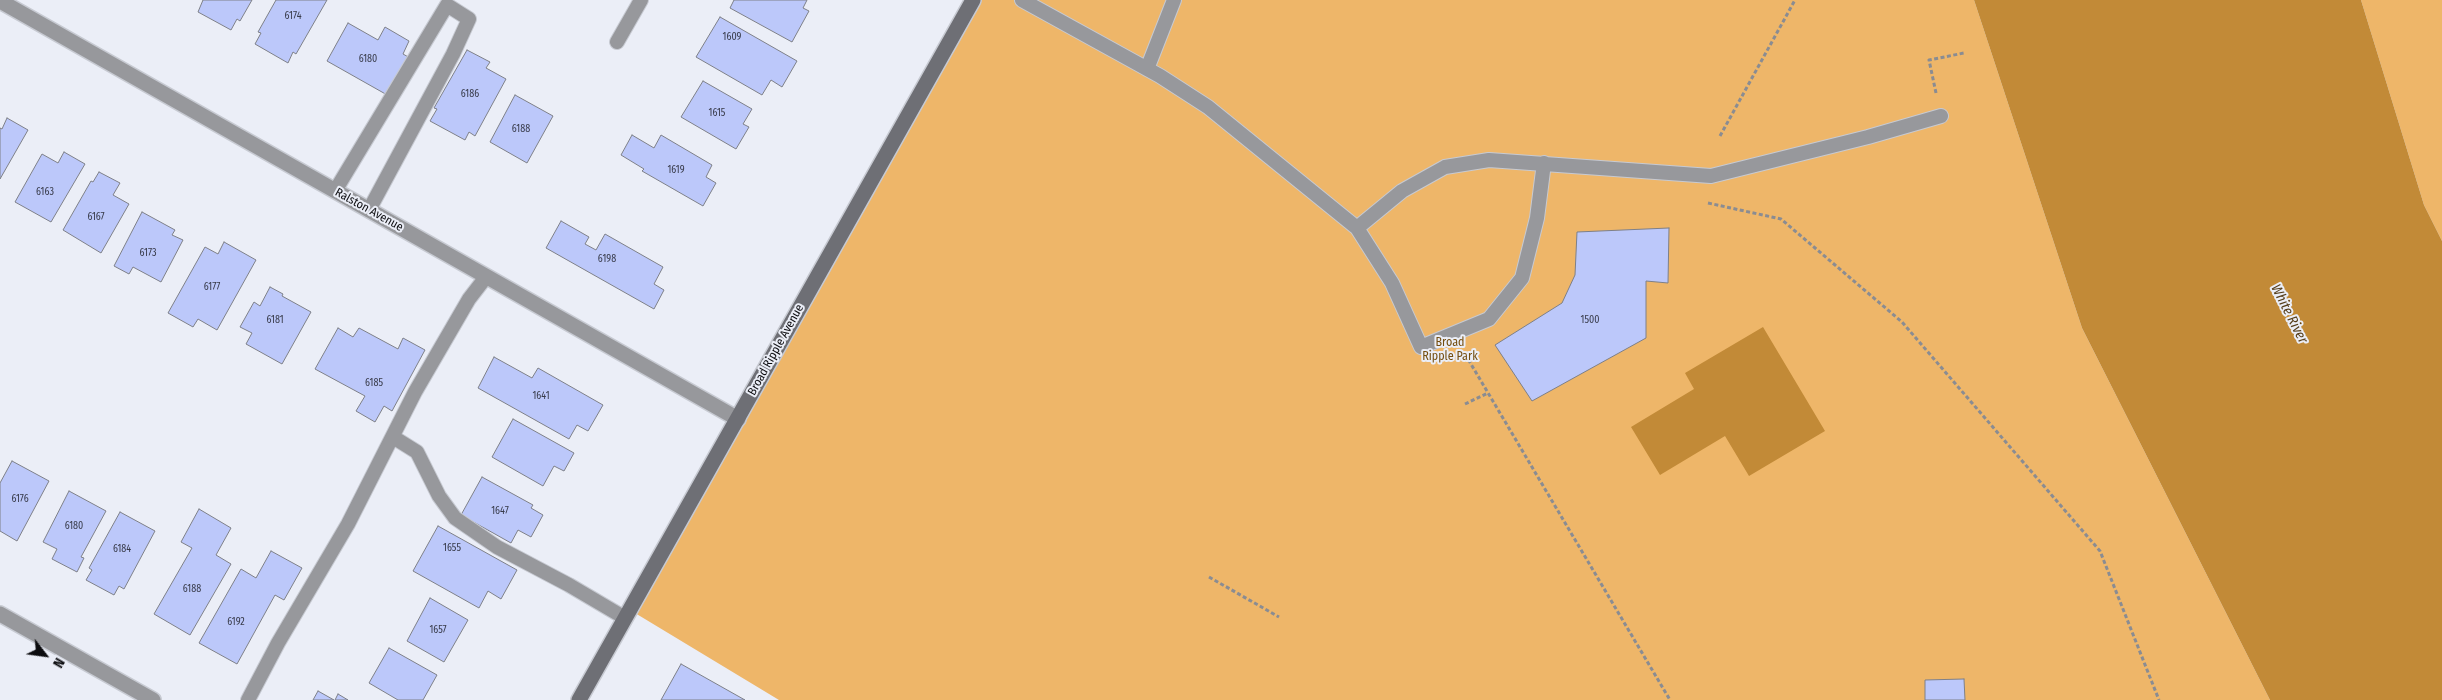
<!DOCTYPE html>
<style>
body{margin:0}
#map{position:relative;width:2442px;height:700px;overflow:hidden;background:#ebeef7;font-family:"Fira Sans Condensed",sans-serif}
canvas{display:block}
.north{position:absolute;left:20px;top:630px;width:50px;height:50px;-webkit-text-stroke:4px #ebeef7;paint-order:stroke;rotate:120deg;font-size:14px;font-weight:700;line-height:20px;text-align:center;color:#0c0c0f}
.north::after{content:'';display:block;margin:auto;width:18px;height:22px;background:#0c0c0f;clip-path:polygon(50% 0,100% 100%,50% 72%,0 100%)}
</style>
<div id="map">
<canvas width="2442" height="700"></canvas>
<div class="north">N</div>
</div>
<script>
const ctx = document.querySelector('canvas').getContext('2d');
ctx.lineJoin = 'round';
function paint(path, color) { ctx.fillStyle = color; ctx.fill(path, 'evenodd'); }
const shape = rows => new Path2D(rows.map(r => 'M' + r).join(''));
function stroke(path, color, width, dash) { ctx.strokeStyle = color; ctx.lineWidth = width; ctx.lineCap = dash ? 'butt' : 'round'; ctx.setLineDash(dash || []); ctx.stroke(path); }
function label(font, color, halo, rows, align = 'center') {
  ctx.font = font + ' "Fira Sans Condensed",sans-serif'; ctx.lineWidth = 4; ctx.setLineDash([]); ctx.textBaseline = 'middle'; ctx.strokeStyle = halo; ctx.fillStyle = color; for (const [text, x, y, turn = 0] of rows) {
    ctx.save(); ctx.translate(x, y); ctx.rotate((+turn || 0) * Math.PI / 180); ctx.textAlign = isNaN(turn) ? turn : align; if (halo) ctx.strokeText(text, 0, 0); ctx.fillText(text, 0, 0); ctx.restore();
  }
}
const green = shape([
 [974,0,1974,0,2082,328,2270,700,779,700,630,610],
 [2361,0,2442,0,2442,241,2424,205]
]);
const water = shape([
 [1974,0,2361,0,2424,205,2442,241,2442,700,2270,700,2082,328],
 [1763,327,1825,431,1749,476,1725,436,1660,475,1631,427,1694,389,1685,373]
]);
const building = shape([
 [203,0,252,0,240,21,237,19,231,30,198,12,203,0],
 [276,0,327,0,296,54,293,52,288,63,255,44,261,33,258,32,276,0],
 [734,0,807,0,803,8,809,11,792,42,730,8,734,0],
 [720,17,797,61,782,87,771,80,762,95,696,57,720,17],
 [348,23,378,40,385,27,409,41,403,54,410,58,389,96,327,61,348,23],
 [467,50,490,62,486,68,506,79,475,136,469,132,465,140,430,121,437,109,434,108,467,50],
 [703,81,752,109,743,124,749,127,736,149,681,117,703,81],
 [515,95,553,116,527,163,490,142,515,95],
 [7,118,28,130,0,179,0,128,2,129,7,118],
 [632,135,654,148,661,135,712,165,706,177,716,183,703,206,642,171,644,169,621,155,632,135],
 [64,152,85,164,51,222,15,202,42,154,58,163,64,152],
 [99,172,120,183,113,195,129,204,101,253,63,230,91,181,93,182,99,172],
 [142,212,175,230,172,235,183,240,161,282,133,267,129,274,114,266,142,212],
 [561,221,589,237,585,244,596,250,605,234,663,267,654,284,664,290,654,309,546,248,561,221],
 [1669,228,1668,283,1646,281,1646,338,1532,401,1495,345,1562,303,1575,275,1577,232,1669,228],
 [224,242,256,260,217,330,198,319,193,327,168,313,205,247,218,254,224,242],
 [270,287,283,294,282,296,311,312,282,364,246,344,252,333,240,327,254,302,260,306,270,287],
 [338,328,353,337,359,328,398,349,403,338,425,350,392,411,384,406,375,422,356,411,365,396,315,369,338,328],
 [494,357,532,378,538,368,603,405,588,431,577,425,569,439,478,388,494,357],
 [513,419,574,453,564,471,554,466,543,486,492,457,513,419],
 [12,461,49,481,17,541,0,531,0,483,12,461],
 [482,477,533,505,531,508,543,515,531,537,518,530,511,543,461,515,482,477],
 [69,491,106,511,81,557,84,558,77,572,52,559,57,549,43,542,69,491],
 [199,509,231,528,216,555,231,564,190,635,154,614,192,548,181,542,199,509],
 [120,512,155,531,124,589,119,586,114,595,86,580,92,570,89,568,120,512],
 [438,526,517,570,501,599,488,591,479,608,413,571,438,526],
 [271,551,302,568,284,600,275,595,237,664,199,643,241,569,256,578,271,551],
 [430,598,468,620,444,662,407,641,430,598],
 [389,648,437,675,423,700,398,700,369,683,389,648],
 [681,664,745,700,661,700,681,664],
 [1964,679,1965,700,1925,700,1925,680,1964,679],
 [318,691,334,700,313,700,318,691],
 [338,694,348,700,335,700,338,694]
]);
const path = shape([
 [1936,93,1929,60,1964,53],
 [1720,136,1795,0],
 [1708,203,1781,219,1902,322,2100,551,2159,700],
 [1465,354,1670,700],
 [1465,404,1488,393],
 [1209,577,1279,617]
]);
const lane = shape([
 [1022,0,1160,76,1208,107,1357,228,1402,191,1445,167,1489,160,1711,176,1868,137,1941,116],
 [617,42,641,0],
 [1147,69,1174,0],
 [335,191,447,5,469,19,453,54,369,210],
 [1357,228,1392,283,1421,347,1489,319,1522,278,1537,218,1544,163],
 [393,437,417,452,439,496,455,518,497,547,569,585,625,618],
 [248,700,278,643,348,524,415,392,469,299,486,277]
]);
const street = shape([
 [0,1,738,419],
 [0,614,153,700]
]);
const secondary = shape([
 [579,700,973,0]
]);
const numberNames = [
 ["6174",293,16],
 ["1609",732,37],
 ["6180",368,59],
 ["6186",470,94],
 ["1615",717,113],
 ["6188",521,129],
 ["1619",676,170],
 ["6163",45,192],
 ["6167",96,217],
 ["6173",148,253],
 ["6198",607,259],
 ["6177",212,287],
 ["6181",275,320],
 ["1500",1590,320],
 ["6185",374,383],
 ["1641",541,396],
 ["6176",20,499],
 ["1647",500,511],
 ["6180",74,526],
 ["1655",452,548],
 ["6184",122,549],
 ["6188",192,589],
 ["6192",236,622],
 ["1657",438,630]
];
const streetNames = [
 ["Ralston Avenue",369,210,29],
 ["Broad Ripple Avenue",776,350,-61]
];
const parkNames = [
 ["Broad",1450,343],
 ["Ripple Park",1450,357]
];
const waterNames = [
 ["White River",2289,314,63]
];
paint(green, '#eeb669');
paint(water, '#c28a37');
paint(building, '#bcc8fa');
stroke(building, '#7e8088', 1);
stroke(lane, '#c7cad2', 16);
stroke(street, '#c7cad2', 18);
stroke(secondary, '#c7cad2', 18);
stroke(path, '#8a8c92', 3, [4, 2.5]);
stroke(lane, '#97989c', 14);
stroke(street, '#97989c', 15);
stroke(secondary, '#6e6f75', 15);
label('10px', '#383b4a', null, numberNames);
label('12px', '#0c0c0f', '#ebeef7', streetNames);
label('12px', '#744e10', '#ebeef7', parkNames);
label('italic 14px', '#563e1b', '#ebeef7', waterNames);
</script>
